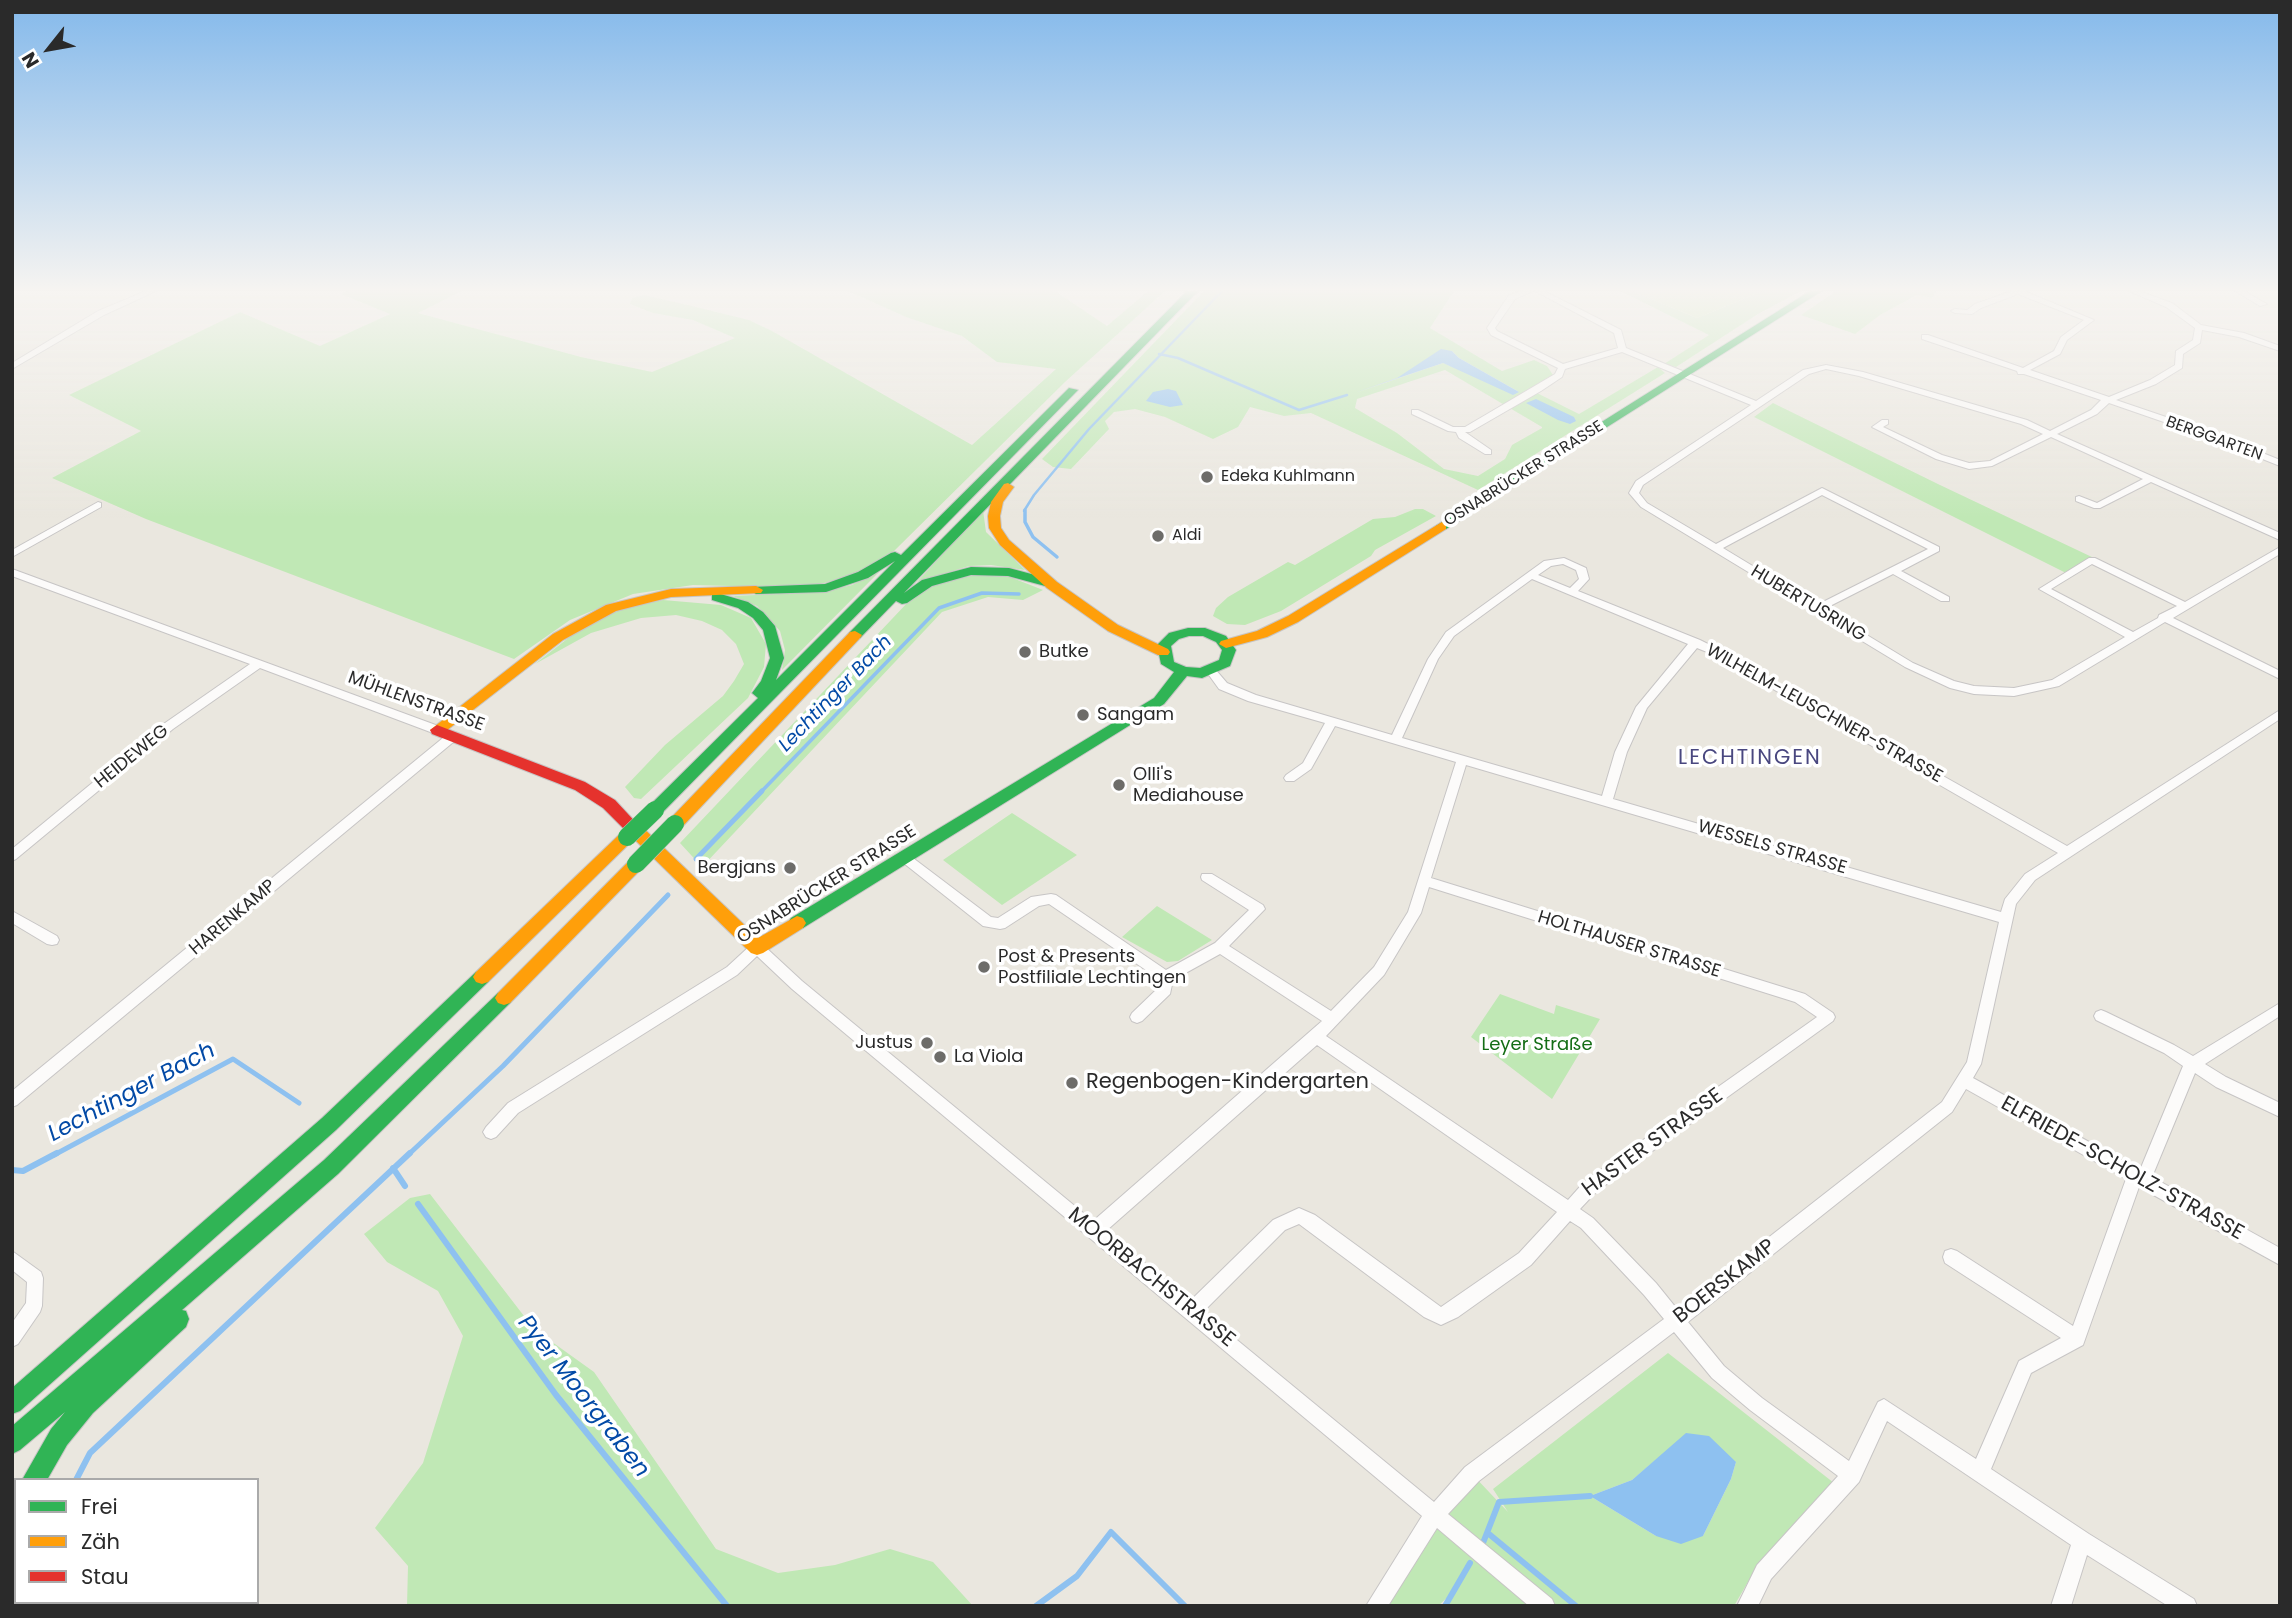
<!DOCTYPE html>
<meta charset="utf-8">
<style>
body{margin:0}
#map{position:relative;width:2292px;height:1618px;overflow:hidden;background:#eae7df;font-family:Poppins,sans-serif}
canvas{display:block}
.frame{position:absolute;inset:0;border:14px solid #2a2a2a;pointer-events:none}
.legend{position:absolute;left:14px;top:1478px;width:245px;height:126px;box-sizing:border-box;background:#fff;border:2px solid #aaa;margin:0;padding:9px 12px;list-style:none;font-size:21px;color:#2a2a2a}
.legend li{display:flex;align-items:center;gap:14px;height:35px}
.legend b{width:35px;border:2px solid #aaa}
.north{position:absolute;left:14px;top:14px;width:70px;height:70px;-webkit-text-stroke:5px #fff;paint-order:stroke;rotate:239deg;font-size:19px;font-weight:700;line-height:28px;text-align:center;color:#2a2a2a}
.north::after{content:'';display:block;margin:auto;width:24px;height:32px;background:#2a2a2a;clip-path:polygon(50% 0,100% 100%,50% 72%,0 100%)}
</style>
<div id="map">
<canvas width="2292" height="1618"></canvas>
<div class="frame"></div>
<ul class="legend">
<li><b style="height:9px;background:#30b455"></b>Frei</li>
<li><b style="height:9px;background:#ff9f0a"></b>Zäh</li>
<li><b style="height:9px;background:#e5322d"></b>Stau</li>
</ul>
<div class="north">N</div>
</div>
<script>
const ctx = document.querySelector('canvas').getContext('2d');
ctx.lineJoin = 'round';
function paint(path, color) { ctx.fillStyle = color; ctx.fill(path, 'evenodd'); }
const shape = rows => new Path2D(rows.map(r => 'M' + r).join(''));
function stroke(path, color, width, dash) { ctx.strokeStyle = color; ctx.lineWidth = width; ctx.lineCap = dash ? 'butt' : 'round'; ctx.setLineDash(dash || []); ctx.stroke(path); }
function label(font, color, halo, rows, align = 'center') {
  ctx.font = font + ' Poppins,sans-serif'; ctx.lineWidth = 7; ctx.setLineDash([]); ctx.textBaseline = 'middle'; ctx.strokeStyle = halo; ctx.fillStyle = color; for (const [text, x, y, turn = 0] of rows) {
    ctx.save(); ctx.translate(x, y); ctx.rotate((+turn || 0) * Math.PI / 180); ctx.textAlign = isNaN(turn) ? turn : align; if (halo) ctx.strokeText(text, 0, 0); ctx.fillText(text, 0, 0); ctx.restore();
  }
}
const green = shape([
 [347,291,462,291,418,313,581,357,652,372,735,338,693,320,653,313,630,304,632,298,644,295,692,306,749,320,772,331,972,445,1056,369,997,362,962,336,906,317,848,291,1055,291,1107,326,1148,291,1165,291,1065,382,894,551,859,572,821,584,769,587,693,585,633,594,570,620,514,659,146,519,52,478,141,431,69,395,240,312,320,346,390,314,341,294],
 [1204,291,1454,291,1430,328,1502,371,1534,360,1547,366,1553,375,1531,390,1579,414,1658,367,1665,373,1478,490,1311,413,1284,416,1250,407,1238,427,1213,439,1165,417,1135,409,1114,412,1105,421,1109,429,1071,469,1053,467,1042,459],
 [1452,351,1459,358,1519,392,1443,363,1355,393,1397,378],
 [1445,370,1542,427,1542,428,1512,445,1505,459,1478,476,1444,469,1397,433,1355,408,1357,399],
 [1620,291,1632,291,1697,318,1763,291,1801,291,1758,314,1676,367,1664,364,1709,335],
 [1836,291,1936,291,1932,298,1917,295,1880,315,1855,334,1801,315],
 [1773,403,1940,485,2094,558,2066,573,1754,417],
 [1415,509,1423,509,1436,516,1375,550,1371,556,1281,611,1245,625,1227,624,1213,616,1216,608,1228,597,1288,562,1295,565,1373,519,1395,517],
 [983,510,986,532,1025,570,991,565,969,566,917,582],
 [879,572,782,670,785,650,780,631,757,606,733,596,824,592,852,585],
 [975,575,1010,577,1043,590,1023,600,988,597,942,612,702,867,680,843,909,601,936,584],
 [663,600,721,605,751,618,766,644,764,667,748,698,641,799,634,798,625,787,665,745,723,696,734,681,744,664,736,644,722,630,702,621,676,615,641,618,591,633,535,664,576,632,605,615,633,606],
 [1012,813,1077,855,1002,905,943,860],
 [1157,906,1212,940,1178,961,1167,962,1122,937],
 [1500,994,1554,1014,1556,1005,1600,1019,1552,1099,1471,1037],
 [430,1194,534,1329,594,1372,716,1549,778,1573,835,1565,890,1549,933,1562,973,1606,407,1606,408,1566,375,1528,423,1463,463,1336,438,1291,387,1262,364,1234,410,1198],
 [1668,1353,1834,1483,1759,1563,1734,1606,1448,1606,1450,1595,1438,1606,1376,1606,1472,1474,1508,1512,1493,1489],
 [1658,1458,1736,1462,1731,1479,1703,1536,1656,1536,1590,1496,1632,1480]
]);
const pitch = shape([
 [1632,291,1763,291,1697,318]
]);
const water = shape([
 [1441,349,1452,351,1459,358,1519,392,1513,395,1443,363,1354,393,1397,378],
 [1168,389,1176,391,1183,405,1170,407,1146,401,1153,392],
 [1536,399,1574,417,1576,421,1570,424,1558,420,1526,403],
 [1686,1433,1709,1436,1736,1462,1731,1479,1703,1536,1681,1544,1656,1536,1590,1496,1632,1480]
]);
const streamFar3 = shape([
 [1159,354,1178,358,1299,410,1347,395],
 [1024,511,1034,495,1089,429,1222,291]
]);
const streamFar2 = shape([
 [1025,510,1025,522,1033,537,1057,557],
 [760,793,939,608,982,593,1019,594]
]);
const streamFar1 = shape([
 [696,859,762,791],
 [54,1155,233,1059,299,1103],
 [408,1155,503,1066,668,895]
]);
const stream = shape([
 [393,1168,405,1186],
 [12,1170,23,1171,57,1153],
 [418,1204,556,1395,727,1606],
 [76,1480,90,1453,410,1153],
 [1489,1534,1576,1606],
 [1483,1543,1499,1502,1590,1496],
 [67,1602,68,1606],
 [1036,1606,1077,1576,1111,1532,1185,1606],
 [1445,1606,1470,1563]
]);
const street = shape([
 [146,291,156,291,104,315,12,369,12,363,98,311,146,291],
 [1522,291,1533,291,1515,299,1495,328,1497,331,1563,364,1618,348,1614,333,1535,291,1544,291,1621,330,1626,348,1756,401,1803,370,1826,365,1863,372,2027,420,2050,431,2091,410,2101,400,2024,374,2018,374,2017,371,1922,339,1922,335,1928,335,2023,368,2054,351,2061,337,2084,320,2018,294,1981,308,1972,314,1955,313,1951,311,1955,309,1967,310,1975,304,2012,291,2024,291,2094,320,2067,340,2060,354,2030,370,2109,397,2150,380,2175,365,2176,351,2193,340,2195,328,2166,307,2129,291,2139,291,2172,303,2201,325,2244,333,2280,346,2280,351,2239,337,2202,330,2200,343,2183,354,2182,368,2156,384,2116,400,2216,434,2280,460,2280,466,2210,438,2109,403,2097,414,2057,434,2280,533,2280,540,2151,482,2100,508,2094,508,2076,501,2076,497,2079,496,2097,503,2143,479,2051,437,1992,466,1969,469,1936,459,1872,427,1882,420,1888,420,1888,424,1883,427,1942,455,1969,463,1990,461,2043,434,2021,424,1859,376,1826,369,1809,374,1643,485,1639,493,1647,503,1716,544,1822,488,1939,547,1939,551,1901,571,1949,597,1949,601,1941,601,1893,574,1824,609,1913,663,1954,681,1974,686,2014,688,2052,680,2125,637,2039,589,2089,558,2095,558,2185,602,2280,547,2280,554,2173,618,2280,671,2280,679,2165,622,2059,686,2014,696,1974,694,1950,688,1905,667,1641,507,1629,493,1636,481,1751,405,1622,352,1565,369,1562,377,1541,391,1470,432,1465,432,1491,450,1491,454,1485,454,1459,438,1456,432,1448,431,1412,414,1412,410,1418,410,1453,427,1465,427,1555,374,1558,368,1491,335,1487,328,1509,295,1522,291],
 [1822,495,1928,549,1817,605,1723,548,1822,495],
 [2092,564,2177,606,2159,615,2158,618,2133,632,2051,589,2092,564],
 [2235,291,2244,291,2267,304,2260,306,2235,291],
 [98,502,101,503,101,507,12,557,12,550,98,502],
 [1564,558,1586,568,1589,579,1578,591,1700,640,1720,650,2067,846,2280,710,2280,719,2035,880,2016,904,1981,1064,1973,1078,2140,1170,2183,1066,2164,1053,2096,1020,2094,1016,2096,1012,2101,1010,2106,1012,2174,1045,2193,1056,2280,1003,2280,1016,2205,1064,2226,1077,2280,1103,2280,1117,2216,1087,2195,1073,2152,1177,2280,1248,2280,1265,2139,1187,2083,1345,2031,1373,1991,1469,2089,1534,2194,1599,2197,1606,2168,1606,2087,1555,2071,1606,2051,1606,2071,1545,1887,1421,1859,1482,1771,1579,1758,1606,1737,1606,1757,1565,1838,1476,1750,1410,1712,1378,1674,1332,1479,1481,1448,1514,1552,1599,1555,1606,1529,1606,1437,1528,1388,1606,1366,1606,1422,1516,792,989,757,956,737,975,518,1113,496,1137,491,1139,486,1137,483,1132,486,1127,508,1103,727,967,752,944,757,943,762,944,802,981,1093,1221,1322,1021,1220,954,1173,980,1170,994,1142,1021,1137,1023,1132,1021,1130,1017,1132,1013,1158,988,1159,979,1049,904,1039,906,1005,928,1000,929,983,926,901,861,899,858,901,855,909,855,991,917,998,918,1031,897,1051,894,1056,895,1166,970,1215,943,1249,910,1202,880,1201,877,1202,874,1212,874,1263,905,1265,909,1229,946,1331,1011,1374,967,1408,912,1456,762,1335,726,1311,769,1294,781,1286,781,1284,778,1286,775,1303,763,1325,723,1248,701,1219,689,1206,671,1211,667,1215,669,1227,683,1256,695,1392,735,1428,659,1446,632,1544,561,1564,558],
 [1563,564,1576,570,1579,579,1570,588,1538,575,1551,566,1563,564],
 [1532,579,1688,644,1636,707,1615,752,1602,796,1402,738,1438,659,1454,636,1532,579],
 [1697,648,1712,654,2058,853,2025,874,2005,899,2001,912,1613,799,1627,752,1647,708,1697,648],
 [1466,765,1999,922,1967,1062,1942,1102,1677,1309,1656,1283,1593,1218,1580,1209,1597,1191,1833,1021,1835,1017,1833,1013,1805,994,1431,878,1466,765],
 [1429,887,1795,1002,1817,1017,1585,1181,1568,1200,1326,1036,1384,975,1421,913,1429,887],
 [1317,1045,1557,1212,1519,1253,1441,1307,1315,1215,1299,1208,1273,1220,1190,1301,1106,1231,1317,1045],
 [1966,1089,2126,1179,2073,1326,1957,1251,1951,1249,1945,1251,1943,1257,1945,1263,2061,1338,2019,1361,1976,1459,1884,1399,1878,1402,1849,1461,1762,1398,1724,1366,1688,1322,1952,1112,1966,1089],
 [1570,1221,1581,1228,1644,1295,1664,1319,1465,1467,1434,1502,1203,1312,1285,1230,1299,1224,1424,1317,1441,1325,1458,1317,1531,1265,1570,1221],
 [12,569,441,727,443,730,437,734,433,733,260,668,173,729,16,859,12,861,12,849,165,723,250,664,12,576,12,569],
 [453,732,459,736,457,739,17,1105,12,1107,12,1091,449,733,453,732],
 [12,911,57,936,59,940,57,944,52,945,47,944,12,923,12,911],
 [12,1251,41,1272,43,1278,42,1306,40,1312,18,1344,12,1347,12,1323,26,1303,27,1282,12,1270,12,1251]
]);
const fast = shape([
 [1187,291,1198,291,904,593,922,580,971,567,1009,568,1050,579,1050,585,1045,586,1008,576,971,575,932,586,907,603,902,604,896,601,860,638,850,638,848,635,850,632,1187,291],
 [1810,291,1822,291,1446,529,1438,529,1436,526,1810,291],
 [1069,388,1078,390,661,814,649,814,647,810,649,806,758,698,752,693,761,681,770,658,763,630,753,618,738,608,712,600,712,594,717,593,748,602,763,612,775,626,784,658,776,680,895,561,868,578,826,592,756,594,749,590,751,587,825,584,858,572,891,553,895,552,901,555,1069,388],
 [1188,628,1205,628,1226,636,1236,650,1230,666,1202,678,1187,676,1164,704,803,928,791,928,788,923,791,918,1154,698,1174,672,1161,664,1157,645,1169,633,1188,628],
 [1189,636,1203,636,1216,642,1222,650,1219,660,1200,668,1186,667,1174,662,1171,646,1179,639,1189,636],
 [482,970,488,972,491,977,488,982,336,1130,20,1411,12,1414,12,1388,322,1118,476,972,482,970],
 [504,991,510,993,513,998,510,1003,338,1174,182,1310,186,1311,189,1319,186,1327,93,1413,67,1445,47,1480,22,1480,51,1429,65,1412,20,1450,12,1454,12,1426,324,1160,498,993,504,991],
 [16,1513,16,1561,12,1562,12,1514,16,1513]
]);
const slow = shape([
 [1008,483,1014,487,1003,502,1000,516,1001,528,1009,540,1057,582,1118,625,1168,649,1170,652,1168,655,1158,655,1108,631,1047,588,1000,545,989,528,988,516,991,502,1004,484,1008,483],
 [1442,522,1446,523,1446,529,1298,622,1267,637,1226,648,1219,644,1221,641,1257,631,1288,616,1442,522],
 [756,586,763,590,761,593,671,597,616,611,563,640,442,734,437,735,430,730,553,634,606,605,671,589,756,586],
 [855,631,862,635,860,638,681,828,669,828,667,824,669,820,850,632,855,631],
 [633,822,639,824,758,938,797,916,803,918,806,923,803,928,763,953,757,955,751,953,634,839,488,982,482,984,476,982,473,977,476,972,621,833,627,831,625,828,627,824,633,822],
 [636,858,642,860,644,864,642,868,510,1003,504,1005,498,1003,495,998,498,993,630,860,636,858]
]);
const jam = shape([
 [437,725,585,782,615,800,641,828,639,832,627,832,603,808,575,790,432,734,430,730,437,725]
]);
const fastBridge = shape([
 [627,837,655,810],
 [636,864,675,824]
]);
const markers = [
 [1207,477,7,"#6d6c69"],
 [1158,536,7,"#6d6c69"],
 [1025,652,7,"#6d6c69"],
 [1083,715,7,"#6d6c69"],
 [1119,785,7,"#6d6c69"],
 [790,868,7,"#6d6c69"],
 [984,967,7,"#6d6c69"],
 [927,1043,7,"#6d6c69"],
 [940,1057,7,"#6d6c69"],
 [1072,1083,7,"#6d6c69"]
];
const farStreetnames = [
 ["BERGGARTEN",2214,439,20],
 ["OSNABRÜCKER STRASSE",1524,474,-32]
];
const farPoinames = [
 ["Edeka Kuhlmann",1221,477],
 ["Aldi",1172,536]
];
const streetNames = [
 ["HUBERTUSRING",1808,604,31],
 ["MÜHLENSTRASSE",416,702,20],
 ["WILHELM-LEUSCHNER-STRASSE",1824,714,29],
 ["HEIDEWEG",132,757,-39],
 ["WESSELS STRASSE",1772,848,16],
 ["OSNABRÜCKER STRASSE",827,885,-32],
 ["HARENKAMP",233,918,-40],
 ["HOLTHAUSER STRASSE",1629,945,17]
];
const poiNames = [
 ["Butke",1039,652],
 ["Sangam",1097,715],
 ["Olli's",1133,775],
 ["Mediahouse",1133,796],
 ["Bergjans",776,868,"right"],
 ["Post & Presents",998,957],
 ["Postfiliale Lechtingen",998,978],
 ["Justus",913,1043,"right"],
 ["La Viola",954,1057]
];
const parkNames = [
 ["Leyer Straße",1537,1045]
];
const waterNames = [
 ["Lechtinger Bach",836,694,-46]
];
const quarterNames = [
 ["LECHTINGEN",1750,759]
];
const nearPoinames = [
 ["Regenbogen-Kindergarten",1086,1083]
];
const nearStreetnames = [
 ["HASTER STRASSE",1653,1143,-36],
 ["ELFRIEDE-SCHOLZ-STRASSE",2122,1169,29],
 ["MOORBACHSTRASSE",1151,1278,39],
 ["BOERSKAMP",1725,1282,-38]
];
const nearWaternames = [
 ["Lechtinger Bach",132,1093,-28],
 ["Pyer Moorgraben",583,1397,52]
];
paint(green, '#c0e8b5');
paint(pitch, '#cbecb2');
paint(water, '#8ec1f0');
stroke(streamFar3, '#8ec1f0', 2.5);
stroke(streamFar2, '#8ec1f0', 3.5);
stroke(streamFar1, '#8ec1f0', 5);
stroke(stream, '#8ec1f0', 6);
stroke(street, '#c7c5c5', 2);
stroke(fast, '#c7c5c5', 2);
stroke(slow, '#c7c5c5', 2);
stroke(jam, '#c7c5c5', 2);
paint(street, '#fcfbfa');
paint(fast, '#30b455');
paint(slow, '#ff9f0a');
paint(jam, '#e5322d');
stroke(fastBridge, '#c5c4c1', 19, []);
stroke(fastBridge, '#30b455', 18);
const sky = ctx.createLinearGradient(0, 0, 0, 518);
sky.addColorStop(0, '#84b9eb');
sky.addColorStop(0.56, '#f6f4f1');
sky.addColorStop(1, '#f6f4f100');
ctx.fillStyle = sky;
ctx.fillRect(0, 0, 2292, 518);
for (const [x, y, r, color] of markers) { const dot = new Path2D(); dot.arc(x, y, r, 0, 2 * Math.PI); ctx.fillStyle = color; ctx.fill(dot); stroke(dot, '#fff', 2.5); }
label('16px', '#2a2a2a', '#fff', farStreetnames);
label('16px', '#2a2a2a', '#fff', farPoinames, 'left');
label('18px', '#2a2a2a', '#fff', streetNames);
label('18px', '#2a2a2a', '#fff', poiNames, 'left');
label('18px', '#146d15', '#fff', parkNames);
label('italic 19px', '#034aa6', '#fff', waterNames);
ctx.letterSpacing = '2px';
label('21px', '#49477f', '#fff', quarterNames);
ctx.letterSpacing = '0px';
label('21px', '#2a2a2a', '#fff', nearPoinames, 'left');
label('21px', '#2a2a2a', '#fff', nearStreetnames);
label('italic 23px', '#034aa6', '#fff', nearWaternames);
</script>
